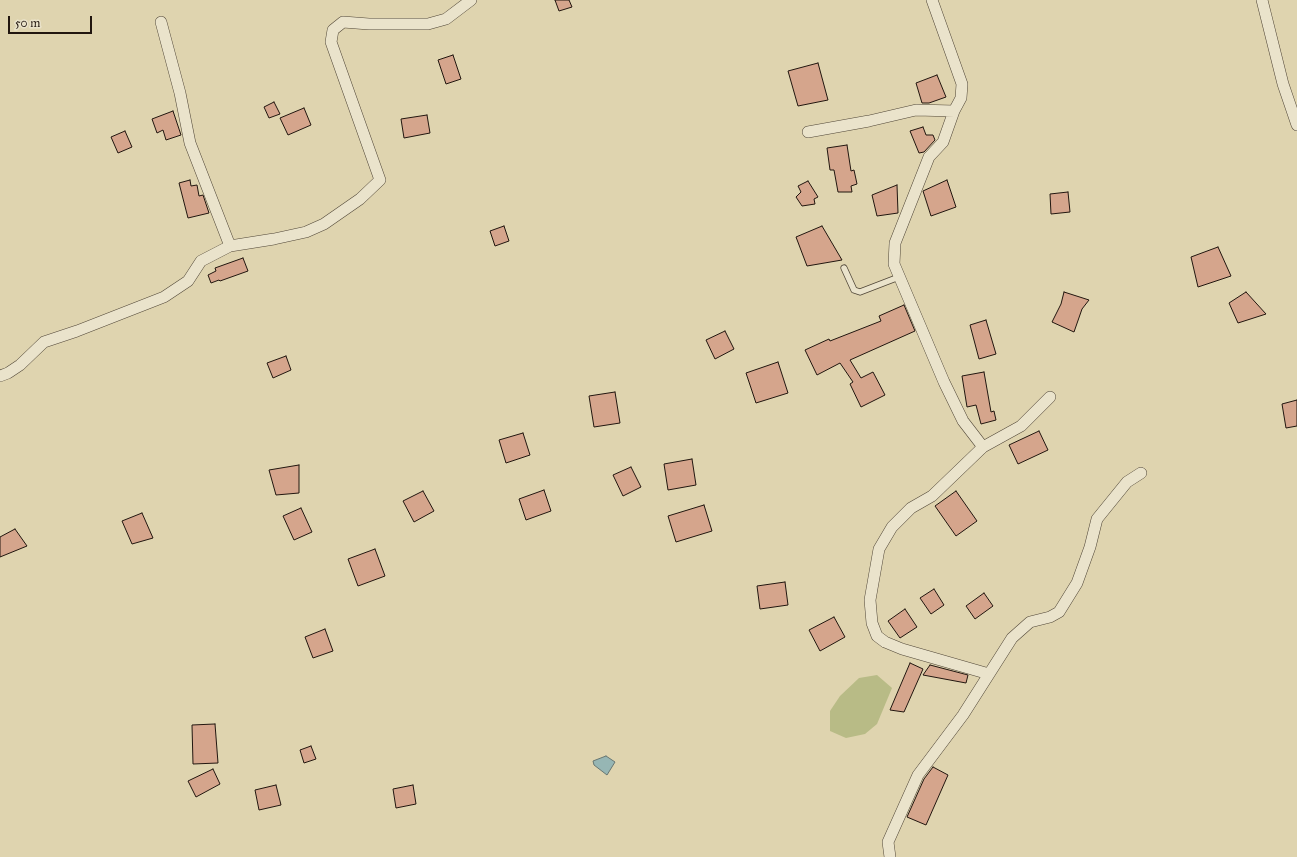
<!DOCTYPE html>
<style>
body{margin:0}
#map{position:relative;width:1297px;height:857px;overflow:hidden;background:#dfd4af;font-family:"IM FELL Great Primer",serif}
canvas{display:block}
.scale{position:absolute;left:8px;top:16px;width:84px;height:18px;box-sizing:border-box;border:2px solid #21160f;border-top:0;padding-left:5px;font-size:12px;line-height:14px;white-space:nowrap;color:#21160f;-webkit-text-stroke:3px #eae3cb;paint-order:stroke}
</style>
<div id="map">
<canvas width="1297" height="857"></canvas>
<div class="scale">50 m</div>
</div>
<script>
const ctx = document.querySelector('canvas').getContext('2d');
ctx.lineJoin = 'round';
function paint(path, color) { ctx.fillStyle = color; ctx.fill(path, 'evenodd'); }
const shape = rows => new Path2D(rows.map(r => 'M' + r).join(''));
function stroke(path, color, width, dash) { ctx.strokeStyle = color; ctx.lineWidth = width; ctx.lineCap = dash ? 'butt' : 'round'; ctx.setLineDash(dash || []); ctx.stroke(path); }
const green = shape([
 [877,675,892,688,877,724,865,734,846,738,830,731,830,711,840,696,859,678]
]);
const water = shape([
 [606,756,615,762,607,775,594,765,593,761,606,756]
]);
const building = shape([
 [555,0,569,0,572,7,559,11,555,0],
 [453,55,461,79,446,84,438,60,453,55],
 [818,63,828,100,798,106,788,71,818,63],
 [937,75,946,97,929,103,922,103,916,83,937,75],
 [274,102,280,114,269,118,264,107,274,102],
 [304,108,311,125,288,135,280,118,304,108],
 [173,111,181,135,166,140,163,130,157,133,152,119,173,111],
 [427,115,430,133,404,138,401,119,427,115],
 [923,127,926,135,933,135,935,140,924,152,919,153,910,131,923,127],
 [125,131,132,147,118,153,111,137,125,131],
 [847,145,851,171,854,170,857,184,851,186,852,192,838,192,834,170,830,170,827,148,847,145],
 [190,180,191,186,197,185,199,196,203,195,209,213,188,218,179,183,190,180],
 [947,180,956,207,931,216,923,191,947,180],
 [808,181,818,197,814,199,815,204,802,206,796,197,801,192,798,186,808,181],
 [897,185,898,213,877,216,872,195,897,185],
 [1068,192,1070,212,1051,214,1050,194,1068,192],
 [504,226,509,241,495,246,490,231,504,226],
 [822,226,842,260,807,266,796,237,822,226],
 [1218,247,1231,276,1198,287,1191,257,1218,247],
 [243,258,248,271,220,281,219,280,211,283,208,275,216,271,215,268,243,258],
 [1064,292,1089,300,1082,309,1074,332,1052,322,1061,304,1064,292],
 [1246,292,1266,314,1238,323,1229,303,1246,292],
 [904,305,915,331,850,360,861,378,873,372,885,395,861,407,850,384,853,382,840,363,817,375,805,350,829,339,830,341,881,321,879,316,904,305],
 [986,320,996,354,979,359,970,325,986,320],
 [725,331,734,349,715,359,706,340,725,331],
 [286,356,291,370,273,378,267,363,286,356],
 [778,362,788,393,756,403,746,373,778,362],
 [984,372,991,412,994,411,996,420,981,424,976,405,967,407,962,376,984,372],
 [615,392,620,423,594,427,589,396,615,392],
 [1297,400,1297,426,1286,428,1282,404,1297,400],
 [1039,431,1048,450,1018,464,1009,445,1039,431],
 [523,433,530,455,506,463,499,440,523,433],
 [692,459,696,485,668,490,664,464,692,459],
 [299,465,299,493,276,495,269,470,299,465],
 [631,467,641,487,623,496,613,475,631,467],
 [544,490,551,511,526,520,519,499,544,490],
 [423,491,434,511,414,522,403,501,423,491],
 [956,491,977,521,956,536,935,506,956,491],
 [704,505,712,531,676,542,668,516,704,505],
 [301,508,312,532,294,540,283,516,301,508],
 [142,513,153,538,132,544,122,521,142,513],
 [15,529,27,546,0,557,0,537,15,529],
 [375,549,385,576,358,586,348,559,375,549],
 [785,582,788,605,760,609,757,586,785,582],
 [934,589,944,605,931,614,920,598,934,589],
 [984,593,993,606,975,619,966,606,984,593],
 [905,609,917,627,900,638,888,621,905,609],
 [834,617,845,637,820,651,809,630,834,617],
 [325,629,333,651,313,658,305,637,325,629],
 [910,663,923,669,904,712,890,710,910,663],
 [930,665,968,675,966,683,923,675,930,665],
 [215,724,218,763,193,764,192,725,215,724],
 [311,746,316,759,304,763,300,750,311,746],
 [933,767,948,775,926,825,907,817,924,779,933,767],
 [213,769,220,784,196,797,188,781,213,769],
 [276,785,281,805,259,810,255,790,276,785],
 [413,785,416,804,396,808,393,789,413,785]
]);
const service = shape([
 [844,268,854,290,860,292,899,277]
]);
const minor = shape([
 [932,0,962,84,961,98,954,111,943,142,929,157,895,243,894,264,944,382,963,421,983,447],
 [1262,0,1283,84,1297,125],
 [161,22,180,93,190,143,230,246],
 [808,132,869,121,916,110,954,111],
 [0,376,8,373,20,365,44,342,77,331,164,297,188,281,201,261,230,246,274,239,306,232,324,224,360,199,380,180,331,42,333,30,343,22,369,24,428,24,446,19,471,0],
 [989,674,902,649,885,642,877,636,872,623,870,600,879,549,892,527,911,508,932,496,983,447,1021,426,1050,397],
 [890,857,888,842,918,775,963,715,1012,638,1030,622,1050,617,1059,612,1077,583,1090,547,1097,519,1127,482,1141,473]
]);
paint(green, '#b8bb86');
paint(water, '#96b6b4');
stroke(water, '#677672', 1);
paint(building, '#d5a58c');
stroke(building, '#21160f', 1);
stroke(service, '#504637', 7);
stroke(minor, '#504637', 12);
stroke(service, '#eae3cb', 5.5);
stroke(minor, '#eae3cb', 11);
</script>
